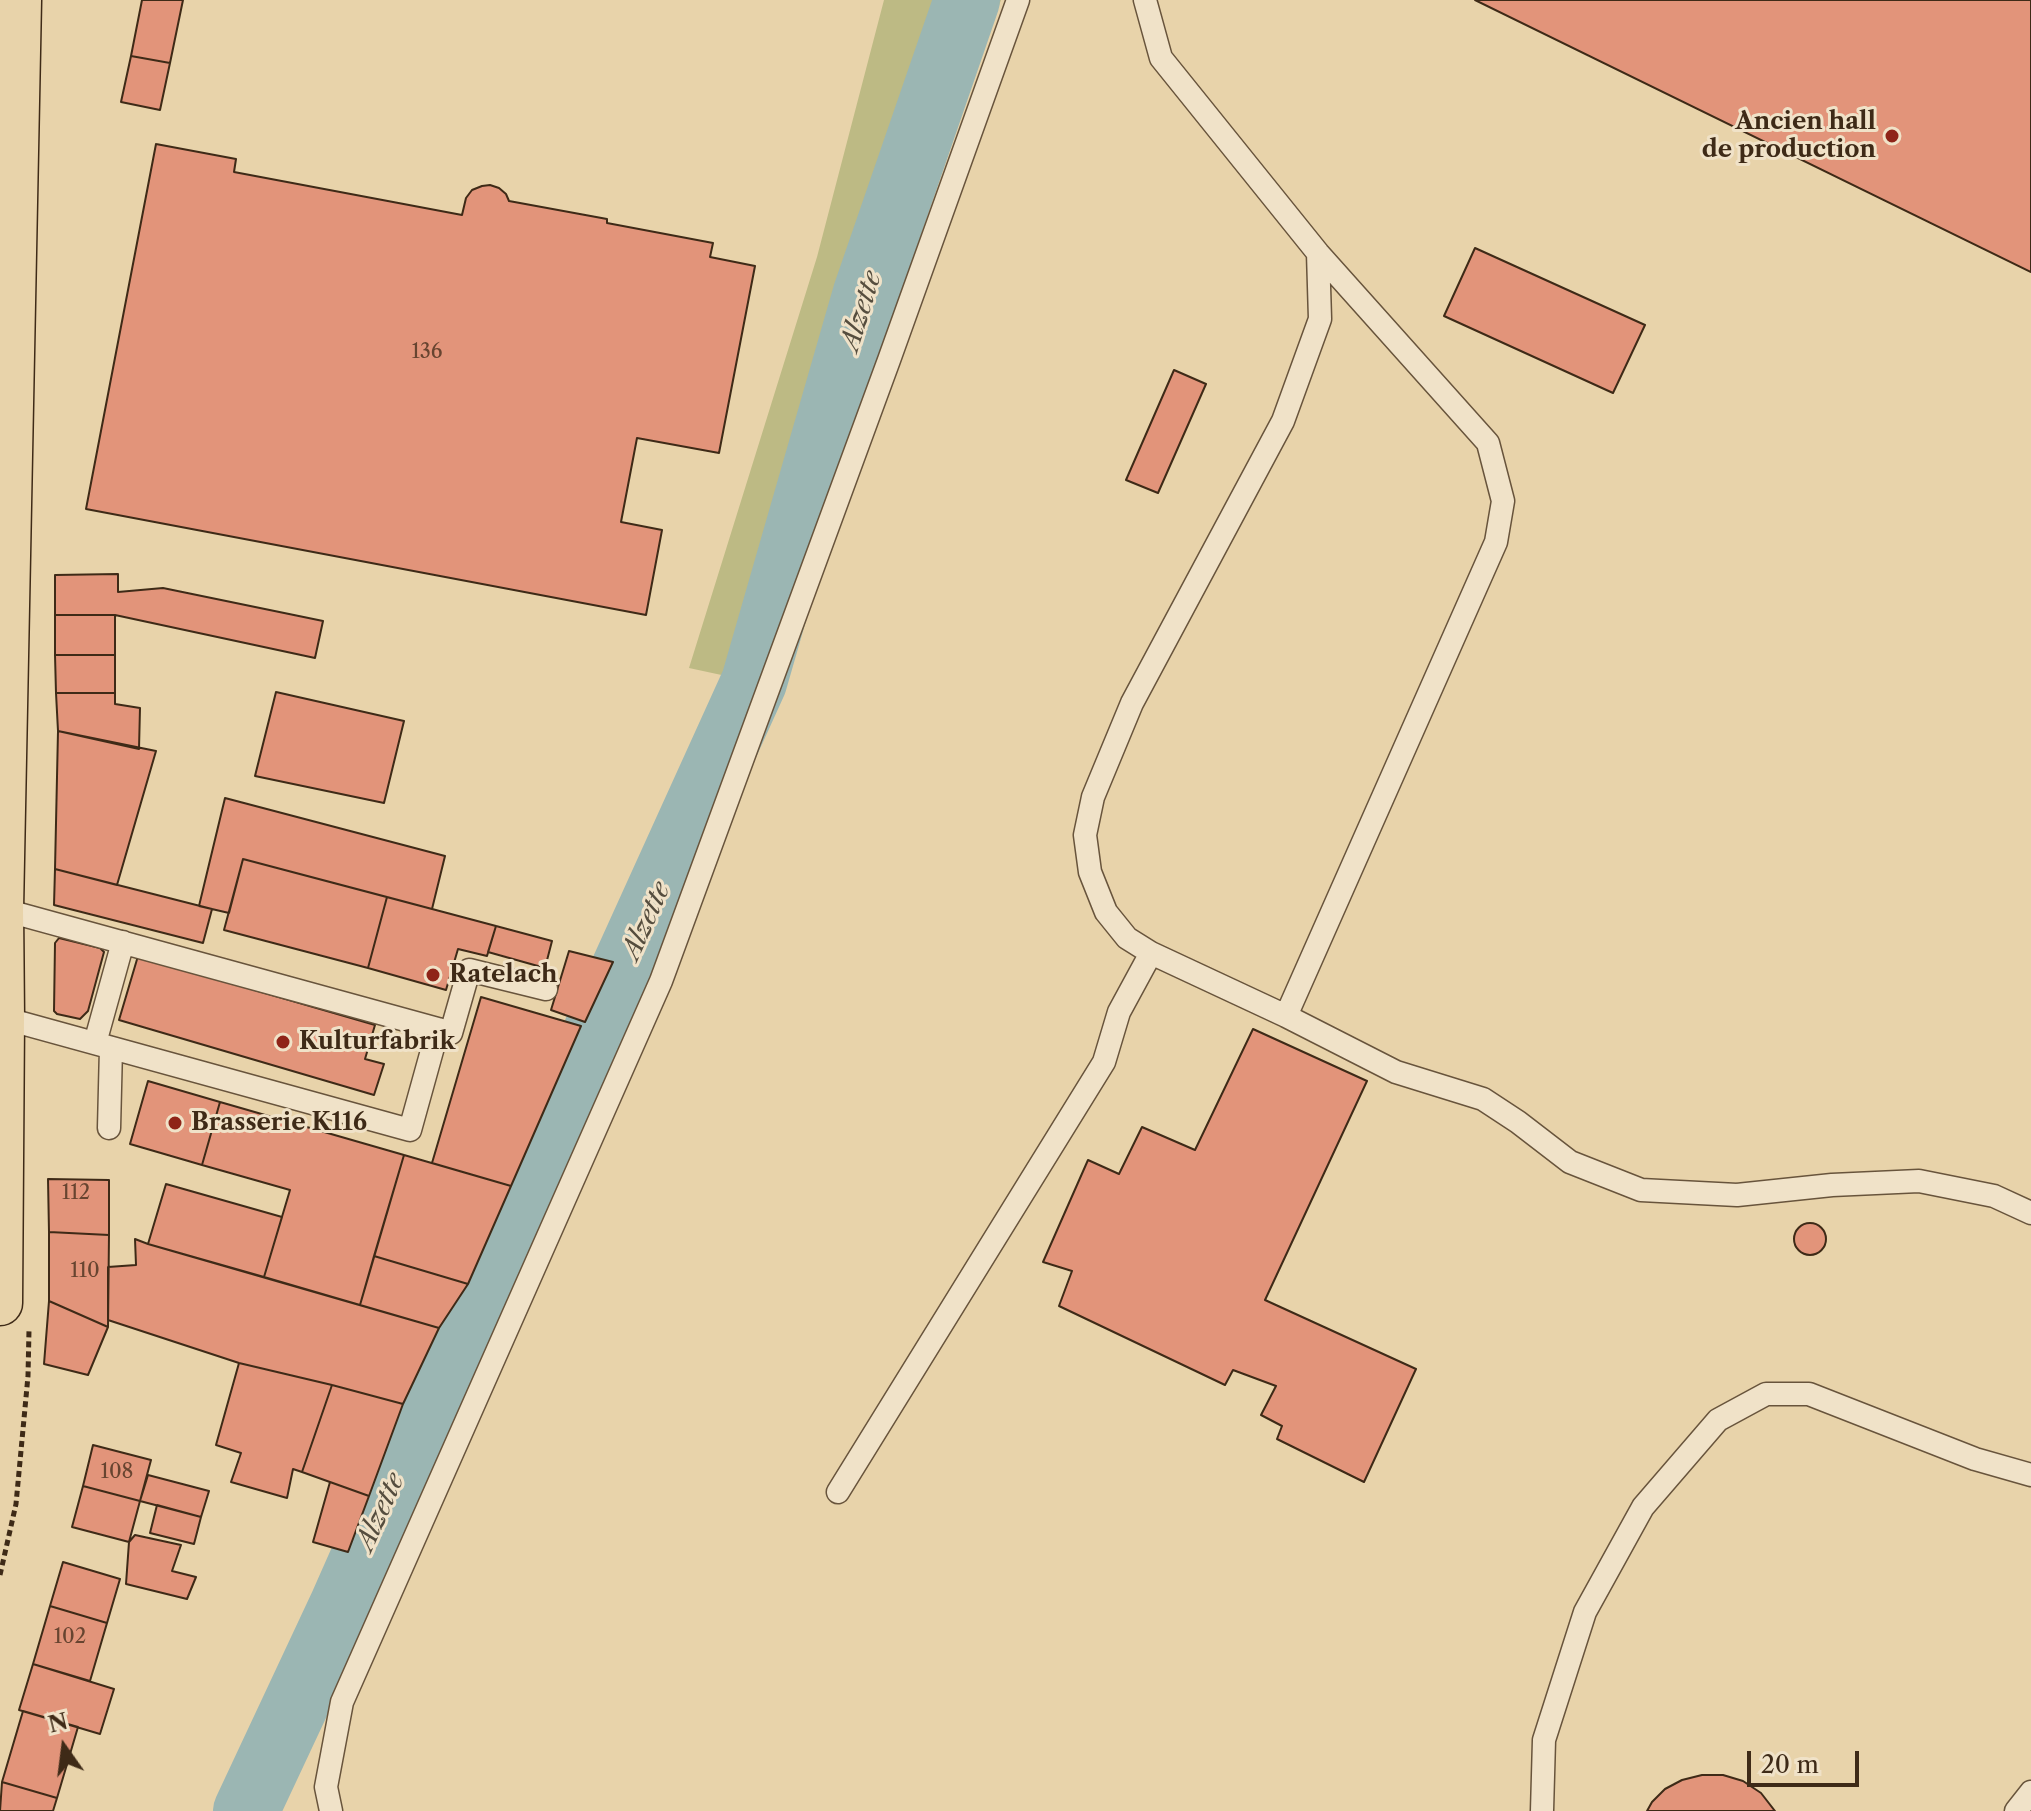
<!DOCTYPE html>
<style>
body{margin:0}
#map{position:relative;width:2031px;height:1811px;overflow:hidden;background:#e8d3aa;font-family:"Libre Caslon Text",serif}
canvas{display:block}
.north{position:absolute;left:24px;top:1707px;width:80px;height:80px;-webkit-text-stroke:6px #f0e2c8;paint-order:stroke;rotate:346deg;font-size:22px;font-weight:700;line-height:32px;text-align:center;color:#3e2a17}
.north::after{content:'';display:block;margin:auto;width:28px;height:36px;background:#3e2a17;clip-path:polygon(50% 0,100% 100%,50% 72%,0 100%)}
.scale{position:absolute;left:1747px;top:1751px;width:112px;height:36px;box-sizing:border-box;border:4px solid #3e2a17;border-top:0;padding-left:10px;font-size:24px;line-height:28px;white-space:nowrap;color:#3e2a17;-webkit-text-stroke:6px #f0e2c8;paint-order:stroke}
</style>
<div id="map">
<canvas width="2031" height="1811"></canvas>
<div class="north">N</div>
<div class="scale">20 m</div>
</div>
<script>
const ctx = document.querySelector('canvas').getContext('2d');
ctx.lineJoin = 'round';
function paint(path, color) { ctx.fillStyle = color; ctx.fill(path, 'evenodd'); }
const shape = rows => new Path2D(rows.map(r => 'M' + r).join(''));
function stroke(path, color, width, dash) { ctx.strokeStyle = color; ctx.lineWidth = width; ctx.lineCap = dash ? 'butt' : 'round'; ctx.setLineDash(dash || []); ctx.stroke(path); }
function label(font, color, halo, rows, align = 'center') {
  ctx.font = font + ' "Libre Caslon Text",serif'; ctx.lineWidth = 6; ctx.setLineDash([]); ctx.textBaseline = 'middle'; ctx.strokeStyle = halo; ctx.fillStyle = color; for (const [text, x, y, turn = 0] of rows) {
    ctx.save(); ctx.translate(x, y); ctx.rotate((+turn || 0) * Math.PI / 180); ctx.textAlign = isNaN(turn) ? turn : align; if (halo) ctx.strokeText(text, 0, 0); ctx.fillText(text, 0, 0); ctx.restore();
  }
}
const green = shape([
 [884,0,1001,0,754,682,689,668,817,257]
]);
const river = shape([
 [246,1811,342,1606,621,975,754,682,866,293,967,0]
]);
const building = shape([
 [142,0,183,0,170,63,131,56,142,0],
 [1475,0,2031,0,2031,272,1475,0],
 [131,56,170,63,160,110,121,102,131,56],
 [156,144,236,159,234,172,462,215,466,198,472,190,482,186,490,185,499,188,506,194,509,201,607,219,607,223,713,243,710,257,755,266,719,453,637,438,621,522,662,530,646,615,86,509,156,144],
 [1475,248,1645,325,1613,393,1444,316,1475,248],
 [1174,370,1206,384,1158,493,1126,480,1174,370],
 [118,574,118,592,163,588,323,621,315,658,115,615,55,615,55,575,118,574],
 [55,615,115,615,115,655,55,655,55,615],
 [55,655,115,655,115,693,56,693,55,655],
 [276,692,404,721,384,803,255,776,276,692],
 [56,693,115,693,115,704,140,708,139,749,58,731,56,693],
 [58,731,156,751,117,885,55,869,58,731],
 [225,798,445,856,432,909,243,859,229,913,199,906,225,798],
 [243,859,387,897,368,968,224,930,243,859],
 [55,869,212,909,203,943,54,905,55,869],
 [387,897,496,926,487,956,458,949,446,990,368,968,387,897],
 [496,926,552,941,545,968,488,952,496,926],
 [59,938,100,948,104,952,88,1011,80,1019,57,1014,54,1011,55,943,59,938],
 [569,951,613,962,585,1022,551,1010,569,951],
 [138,956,375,1025,365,1059,384,1064,374,1095,119,1020,138,956],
 [481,997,581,1026,511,1186,432,1163,481,997],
 [1253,1029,1367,1081,1265,1300,1416,1369,1364,1482,1277,1439,1282,1426,1261,1415,1276,1386,1233,1370,1225,1385,1059,1306,1072,1271,1043,1262,1088,1160,1119,1174,1142,1127,1195,1150,1253,1029],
 [148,1081,220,1102,202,1165,130,1144,148,1081],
 [220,1102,404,1155,360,1305,264,1277,290,1190,202,1165,220,1102],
 [404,1155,511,1186,468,1284,374,1256,404,1155],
 [48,1179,109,1180,109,1235,49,1232,48,1179],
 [166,1184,282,1217,264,1277,148,1244,166,1184],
 '1794 1239a16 16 0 1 1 32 0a16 16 0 1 1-32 0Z',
 [49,1232,109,1235,108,1327,49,1301,49,1232],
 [135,1239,148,1244,439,1328,403,1404,332,1385,239,1363,108,1320,108,1267,136,1265,135,1239],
 [374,1256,468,1284,439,1328,360,1305,374,1256],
 [49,1301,108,1327,88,1375,44,1364,49,1301],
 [239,1363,332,1385,302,1472,293,1469,287,1498,231,1482,241,1453,216,1445,239,1363],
 [332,1385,403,1404,369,1496,302,1472,332,1385],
 [93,1445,151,1460,140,1501,83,1486,93,1445],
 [148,1475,209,1491,201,1517,140,1501,148,1475],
 [330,1482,369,1496,348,1552,313,1542,330,1482],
 [83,1486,140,1501,129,1542,72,1527,83,1486],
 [157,1505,201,1517,194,1544,150,1533,157,1505],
 [135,1535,181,1545,172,1571,196,1577,187,1599,126,1584,129,1542,135,1535],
 [63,1562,120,1579,107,1623,50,1606,63,1562],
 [50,1606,107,1623,90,1681,33,1664,50,1606],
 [33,1664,114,1689,100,1734,19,1710,33,1664],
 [23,1711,78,1727,57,1798,2,1782,23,1711],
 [1702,1775,1723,1775,1743,1781,1761,1793,1775,1811,1647,1811,1652,1802,1665,1789,1682,1780,1702,1775],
 [2,1782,57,1798,53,1811,0,1811,2,1782]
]);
const path = shape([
 [0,1575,16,1504,28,1376,29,1330]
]);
const service = shape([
 [1145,0,1161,58,1318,253,1488,443,1503,501,1496,542,1286,1016],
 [1151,953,1127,938,1106,912,1090,872,1085,835,1093,797,1132,703,1283,421,1320,319,1318,253],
 [0,1017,410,1130,438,1029,1,909],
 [438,1029,451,1033,469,970,546,989],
 [95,1043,123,942],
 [109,1128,111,1048],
 [838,1492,1104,1062,1119,1012,1151,953,1286,1016,1396,1072,1483,1099,1518,1122,1570,1162,1641,1190,1737,1195,1832,1185,1919,1181,1994,1196,2031,1213],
 [331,1811,326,1787,342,1702,661,981,889,360,1018,0],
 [1542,1811,1544,1740,1585,1612,1643,1507,1718,1420,1766,1394,1809,1394,1975,1459,2031,1475],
 [2016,1811,2031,1792]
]);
const primary = shape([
 [0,1303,2,1018,1,909,19,0]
]);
const markers = [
 [1892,136,8,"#8f2418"],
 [433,975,8,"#8f2418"],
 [283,1042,8,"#8f2418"],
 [175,1123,8,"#8f2418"]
];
const numberNames = [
 ["136",427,352],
 ["112",76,1193],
 ["110",85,1271],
 ["108",117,1472],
 ["102",70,1637]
];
const poiNames = [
 ["Ancien hall",1876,122,"right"],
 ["de production",1876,150,"right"],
 ["Ratelach",449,975],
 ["Kulturfabrik",299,1042],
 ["Brasserie K116",191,1123]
];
const waterNames = [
 ["Alzette",862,311,-73],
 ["Alzette",647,921,-66],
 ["Alzette",381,1512,-66]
];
paint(green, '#bdba84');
stroke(river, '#9bb6b3', 66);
paint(building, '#e2947a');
stroke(building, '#3e2a17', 2);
stroke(service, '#68543c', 25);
stroke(primary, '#3e2a17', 47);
stroke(path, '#3e2a17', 5, [6, 4]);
stroke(service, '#f0e2c8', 22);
stroke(primary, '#e8d3aa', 44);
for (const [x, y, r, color] of markers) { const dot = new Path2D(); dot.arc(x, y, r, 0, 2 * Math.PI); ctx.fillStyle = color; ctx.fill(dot); stroke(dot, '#f0e2c8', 3); }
label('20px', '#674430', null, numberNames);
label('bold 24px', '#3e2a17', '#f0e2c8', poiNames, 'left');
label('italic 26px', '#554d3e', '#f0e2c8', waterNames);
</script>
